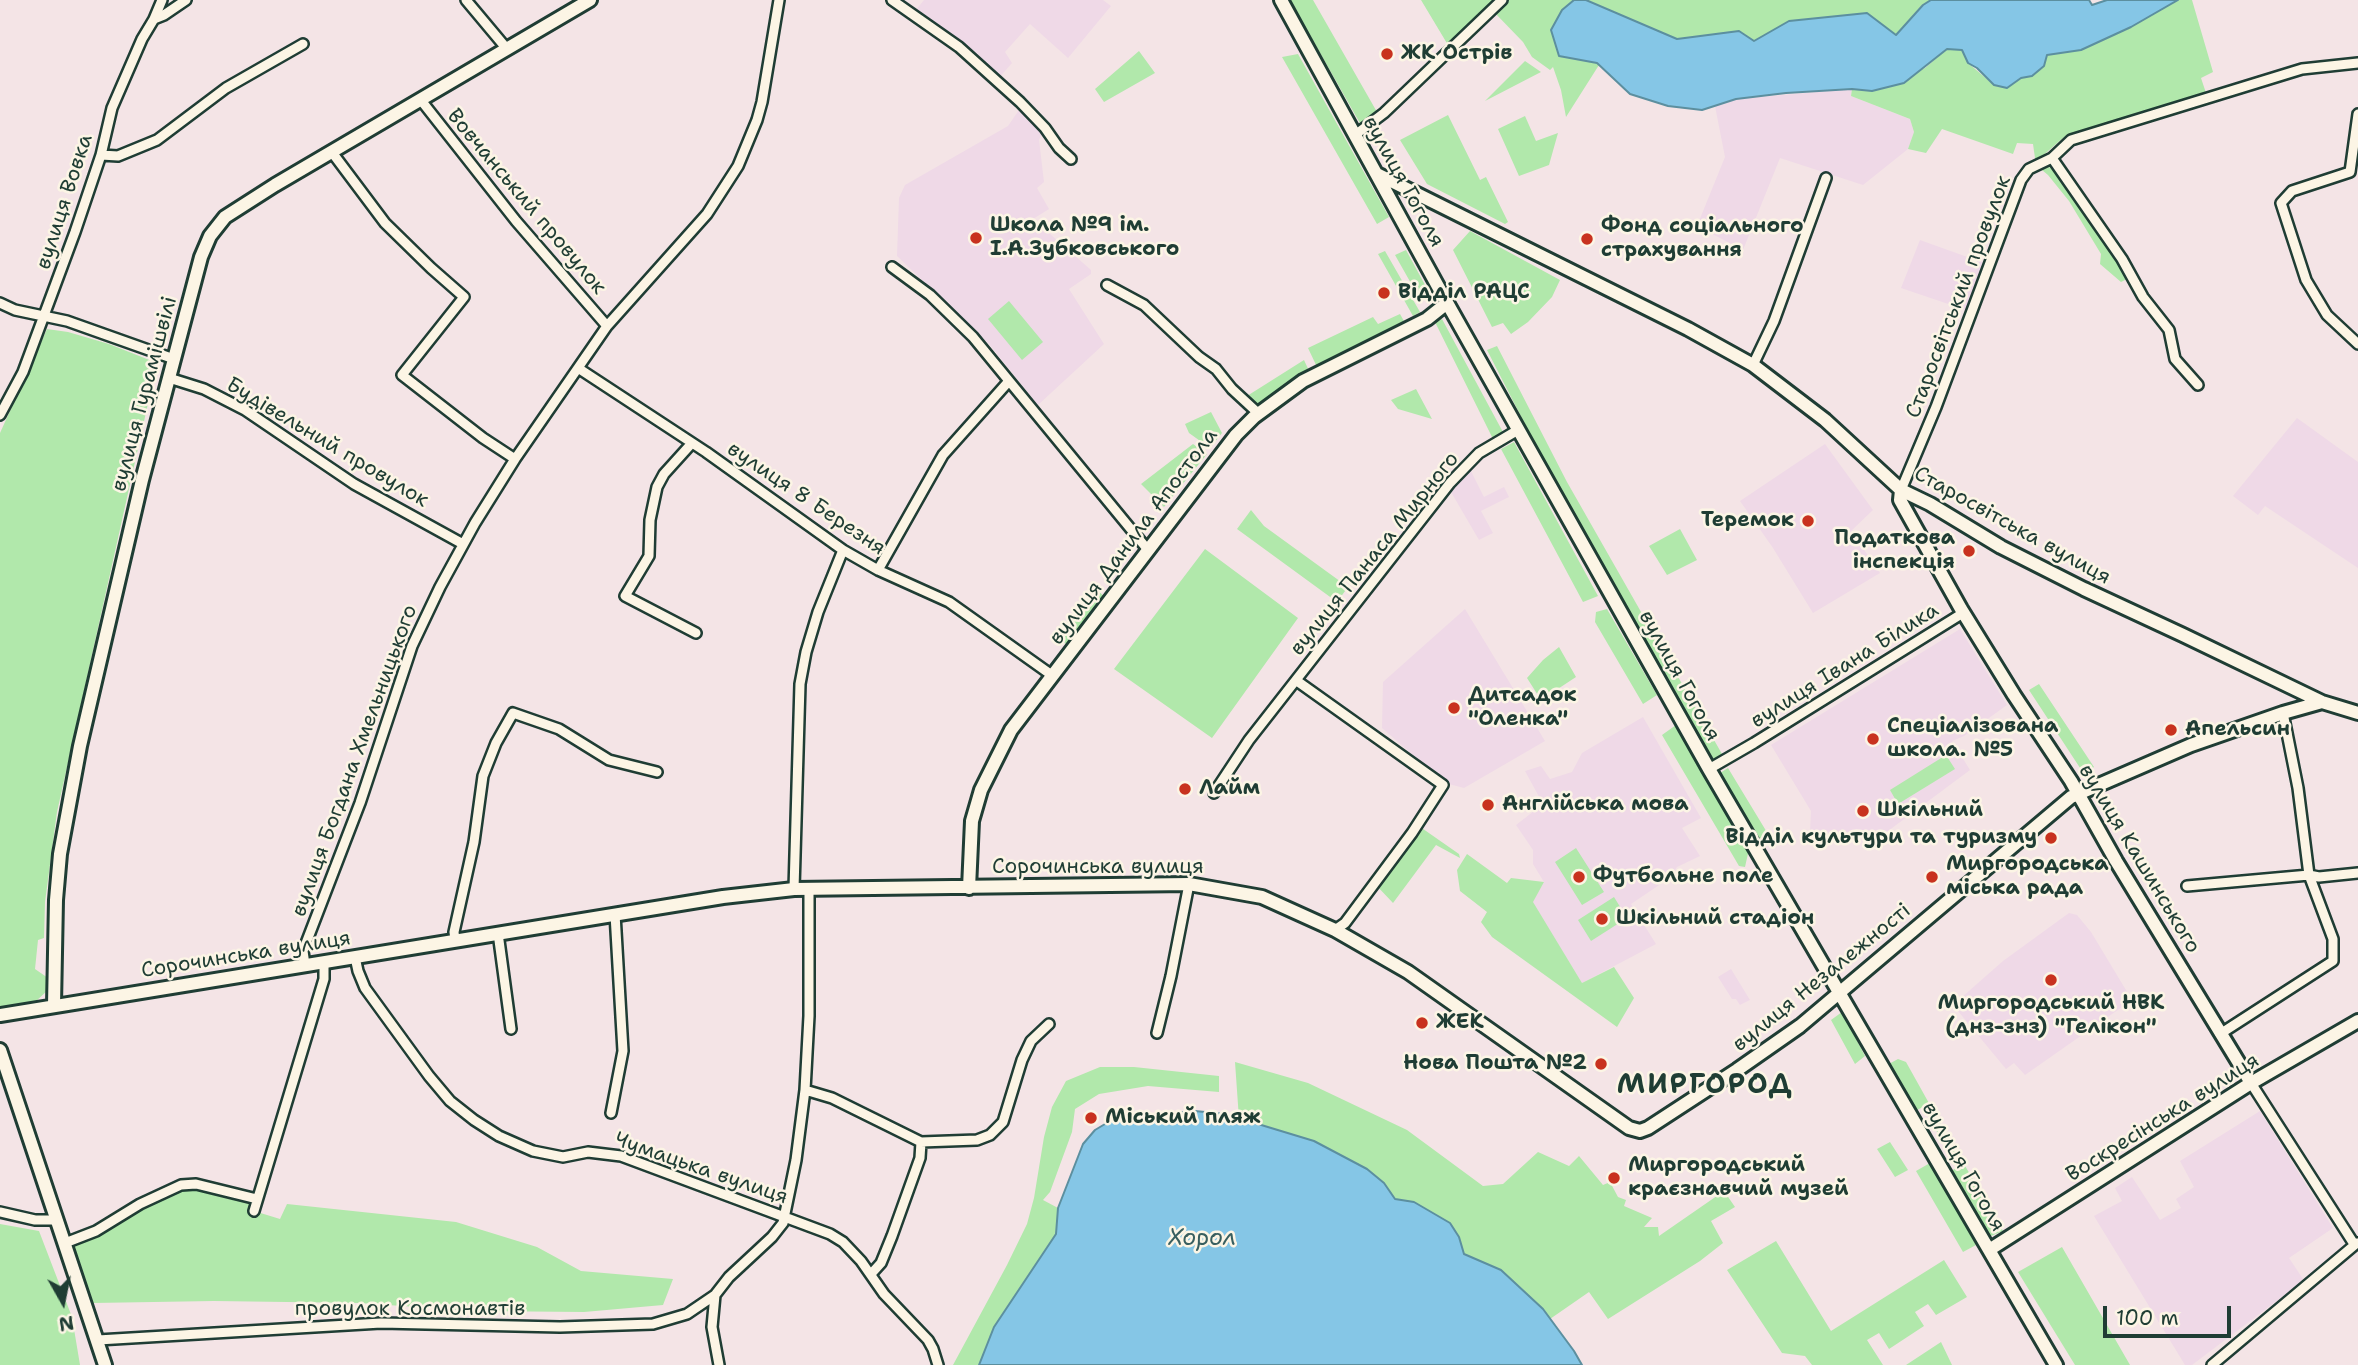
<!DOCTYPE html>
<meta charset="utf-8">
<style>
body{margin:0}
#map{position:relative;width:2358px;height:1365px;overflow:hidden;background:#f4e4e6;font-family:"Shantell Sans",sans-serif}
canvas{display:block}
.north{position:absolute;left:28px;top:1267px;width:70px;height:70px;-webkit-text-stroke:5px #fcf5e5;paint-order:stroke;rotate:171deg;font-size:19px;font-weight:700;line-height:28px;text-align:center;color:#1f3d34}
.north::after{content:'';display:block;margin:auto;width:24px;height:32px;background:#1f3d34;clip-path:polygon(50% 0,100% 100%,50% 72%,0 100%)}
.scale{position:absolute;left:2103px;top:1306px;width:128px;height:32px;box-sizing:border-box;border:4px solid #1f3d34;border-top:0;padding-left:9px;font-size:21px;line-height:24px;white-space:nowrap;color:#1f3d34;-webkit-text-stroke:5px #fcf5e5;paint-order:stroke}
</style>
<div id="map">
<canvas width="2358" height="1365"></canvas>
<div class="north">N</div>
<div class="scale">100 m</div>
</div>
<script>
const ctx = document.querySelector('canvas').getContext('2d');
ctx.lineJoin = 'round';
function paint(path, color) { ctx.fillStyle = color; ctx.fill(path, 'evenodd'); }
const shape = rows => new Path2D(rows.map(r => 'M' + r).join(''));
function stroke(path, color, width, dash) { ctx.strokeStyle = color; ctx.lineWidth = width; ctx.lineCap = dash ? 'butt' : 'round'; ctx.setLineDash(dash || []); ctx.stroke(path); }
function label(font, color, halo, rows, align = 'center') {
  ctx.font = font + ' "Shantell Sans",sans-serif'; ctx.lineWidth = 5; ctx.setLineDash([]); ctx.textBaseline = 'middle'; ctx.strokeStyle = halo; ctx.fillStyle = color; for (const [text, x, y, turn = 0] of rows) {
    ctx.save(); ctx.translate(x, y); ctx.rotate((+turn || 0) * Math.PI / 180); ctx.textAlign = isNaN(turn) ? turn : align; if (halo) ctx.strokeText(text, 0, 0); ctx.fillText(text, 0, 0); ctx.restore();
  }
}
const built = shape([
 [924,0,1103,0,1111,6,1068,58,1030,24,1005,52,1012,63,998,79,915,11],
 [1852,89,1851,96,1910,119,1914,132,1908,149,1863,185,1780,158,1743,250,1697,226,1725,157,1715,106,1736,99],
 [1021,107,1043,132,1039,140,1044,182,1037,188,1049,209,1033,219,1091,270,1091,274,1069,289,1104,344,1038,405,989,344,897,256,899,198,905,185,1008,126],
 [1920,240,1984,263,1966,310,1901,288],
 [2297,418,2358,462,2358,568,2265,506,2258,515,2233,496],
 [1825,444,1873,510,1851,531,1880,573,1813,613,1773,548,1740,501],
 [1470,469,1484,497,1504,487,1509,497,1481,511,1493,533,1479,540,1451,492],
 [1465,609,1545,741,1464,788,1445,783,1382,728,1383,682],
 [1960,629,2007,705,1964,736,1952,741,1970,770,1868,846,1857,829,1817,845,1810,832,1811,811,1771,745],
 [1643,717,1701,818,1682,828,1700,856,1677,867,1671,877,1631,904,1656,944,1582,983,1532,902,1544,882,1533,864,1533,850,1516,825,1543,804,1525,771,1541,766,1550,779,1572,772,1582,753],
 [2069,913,2077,915,2091,932,2132,1000,2025,1075,2014,1063,2006,1069,1953,1005,2003,961],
 [1731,969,1750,1000,1740,1005,1736,999,1732,999,1718,977],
 [2260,1111,2333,1228,2289,1258,2303,1279,2295,1287,2192,1365,2185,1365,2094,1216,2122,1201,2115,1188,2132,1177,2160,1220,2181,1208,2176,1199,2194,1187,2180,1161]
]);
const green = shape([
 [1290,0,1313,0,1377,112,1361,125],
 [1421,0,1499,0,1448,45],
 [1502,0,1574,0,1562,10,1599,65,1566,117,1561,90,1553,67,1550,70,1532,57,1523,42,1492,10],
 [1587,0,1931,0,1922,5,1896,35,1789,21,1754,41,1739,31,1677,39],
 [2178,0,2192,0,2213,72,2201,78,2206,93,2063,138,2039,159,2040,163,2053,169,2118,262,2127,279,2121,282,2100,264,2101,254,2069,201,2048,175,2036,165,2033,144,2017,143,2013,154,1942,129,1926,153,1908,149,1914,132,1910,119,1851,96,1852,89,1872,91,1925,68,1947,49,1962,50,1968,63,1994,85,2007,88,2021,78,2032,76,2044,66,2047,55,2081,50,2131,27],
 [1139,51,1155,73,1104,102,1095,89],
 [1298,54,1389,217,1377,224,1282,57],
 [1525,61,1541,72,1485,101],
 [1448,115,1480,180,1486,177,1508,222,1505,224,1427,184,1400,140],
 [1525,116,1536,141,1558,133,1549,165,1519,176,1498,129],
 [1470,231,1560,280,1552,297,1528,322,1511,334,1503,323,1492,327,1453,250],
 [1406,250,1431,296,1421,301,1395,255],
 [1385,251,1420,312,1413,316,1378,254],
 [1009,301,1043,342,1022,360,988,319],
 [1400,314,1405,323,1317,367,1308,348,1373,317,1378,324],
 [1442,319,1504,434,1493,439,1435,322],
 [47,329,68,332,109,344,157,363,57,812,45,902,44,938,38,940,35,969,48,978,47,991,35,1002,0,1010,0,433],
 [1497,346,1567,482,1722,754,1713,760,1557,487,1487,350],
 [1304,360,1310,373,1257,407,1247,396],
 [1416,389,1432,419,1398,409,1391,400],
 [1211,412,1222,433,1210,448,1189,433,1185,424],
 [1514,442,1598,596,1583,602,1501,449],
 [1193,444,1207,454,1164,507,1141,484],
 [1251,510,1264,526,1348,587,1337,602,1237,529],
 [1680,529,1697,560,1667,575,1649,546],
 [1205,549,1298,618,1212,738,1114,669],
 [1096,589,1106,598,1068,645,1054,637],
 [1607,609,1657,695,1643,704,1595,622,1596,612],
 [1559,647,1576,677,1541,700,1527,678,1543,660],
 [2039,684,2094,767,2084,774,2029,690],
 [1676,725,1749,849,1745,867,1739,866,1662,735],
 [1946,755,1955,769,1898,804,1890,790],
 [1728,768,1768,834,1760,839,1720,773],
 [1416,824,1459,854,1460,858,1436,845,1393,903,1375,884],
 [1576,848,1604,892,1582,905,1555,862],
 [1467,854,1507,883,1511,878,1544,882,1533,902,1582,983,1614,967,1634,998,1617,1027,1492,937,1481,922,1487,912,1460,891,1457,870],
 [1614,897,1627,918,1591,941,1578,920],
 [1842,1012,1865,1056,1855,1064,1831,1020],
 [1898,1059,1906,1062,1959,1157,1953,1160,1923,1107,1915,1111,1887,1065],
 [1235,1062,1308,1083,1407,1130,1483,1186,1503,1184,1538,1152,1569,1166,1579,1156,1603,1185,1610,1182,1618,1197,1626,1200,1624,1206,1652,1218,1644,1227,1658,1227,1659,1236,1724,1191,1735,1207,1711,1221,1723,1243,1700,1261,1608,1319,1589,1292,1550,1319,1543,1309,1501,1270,1464,1254,1459,1237,1414,1202,1395,1199,1384,1183,1314,1141,1239,1119],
 [1100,1067,1134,1067,1219,1076,1219,1092,1148,1086,1099,1094,1075,1109,1072,1132,1050,1192,1043,1200,1058,1208,1056,1234,994,1327,979,1365,953,1365,1007,1265,1027,1224,1034,1198,1044,1137,1052,1107,1066,1081],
 [1890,1142,1908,1170,1895,1177,1877,1149],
 [1930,1163,1976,1245,1963,1252,1916,1171],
 [1964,1164,2003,1231,1991,1236,1984,1233,1951,1171],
 [181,1185,257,1199,254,1211,280,1219,287,1204,456,1222,537,1247,581,1271,673,1279,663,1305,584,1312,474,1311,359,1303,214,1301,93,1303,72,1240],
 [0,1224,39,1231,72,1317,80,1365,0,1365],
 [1776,1241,1831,1331,1944,1260,1967,1297,1936,1315,1928,1304,1915,1312,1924,1326,1889,1349,1879,1333,1867,1340,1883,1365,1812,1365,1805,1356,1782,1353,1727,1270],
 [2062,1247,2130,1365,2075,1365,2018,1272],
 [1941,1342,1952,1365,1906,1365]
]);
const water = shape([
 [1574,0,1586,0,1677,39,1739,31,1754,41,1789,21,1867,13,1896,35,1923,5,1931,0,2089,0,2092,5,2107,0,2178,0,2131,27,2081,50,2047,55,2044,66,2032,76,2021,78,2007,88,1994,85,1977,68,1968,63,1962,50,1947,49,1904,83,1872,91,1852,89,1786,93,1736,99,1702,110,1668,106,1630,94,1597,63,1559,56,1551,30,1562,10,1574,0],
 [1195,1111,1225,1114,1314,1141,1367,1169,1384,1183,1395,1199,1414,1202,1450,1223,1459,1237,1464,1254,1501,1270,1543,1309,1574,1351,1582,1365,979,1365,994,1327,1056,1234,1058,1208,1083,1144,1095,1130,1115,1118,1195,1111]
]);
const street = shape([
 [466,0,507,49],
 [892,0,959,47,1020,102,1045,128,1059,148,1071,159],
 [154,19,164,15,186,0],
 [420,99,516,221,607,326],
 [2358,114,2350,172,2292,191,2281,203,2306,280,2327,315,2358,344],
 [1355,135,1384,113,1502,0],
 [331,151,385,223,431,268,464,297,402,375,483,438,515,459],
 [101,155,118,156,157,140,226,88,303,44],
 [2052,158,2122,259,2143,297,2169,330,2175,359,2198,385],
 [892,267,930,295,973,337,1148,550],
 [1107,285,1144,305,1199,357,1216,369,1232,389,1259,414],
 [0,303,15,310,67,321,174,359],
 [1753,365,1774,321,1826,178],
 [578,368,706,452,843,550,878,570,949,602,1053,676],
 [169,378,204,389,245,410,354,484,463,544],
 [0,415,23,372,75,232,101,155,112,108,142,39,154,19,162,0],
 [692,443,664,474,657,487,650,520,649,556,625,596,696,633],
 [1901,490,1936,407,2021,180,2029,169,2052,158,2071,140,2302,69,2358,63],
 [878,570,943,455,1009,381],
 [1297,681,1443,785,1412,833,1345,923,1335,930],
 [1709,769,1754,743,1963,613],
 [1214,793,1249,740,1450,483,1479,453,1518,430],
 [2187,886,2309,875,2319,877,2358,873],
 [794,889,800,684,806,652,818,612,843,550],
 [498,933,511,1029],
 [455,940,454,932,474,842,483,776,496,743,513,713,559,729,609,760,657,772],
 [355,957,358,971,365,988,429,1076,450,1101,474,1120,499,1136,533,1151,563,1157,588,1152,621,1156,830,1234,843,1242,861,1261,884,1294,928,1340,933,1349,938,1365],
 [305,965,303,951,360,803,412,646,440,587,475,523,515,459,607,326,707,214,738,166,757,120,762,102,779,0],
 [1157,1033,1171,976,1189,884],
 [2220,1034,2333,961,2333,939,2309,875,2298,788,2283,713],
 [2251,1083,2354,1244],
 [805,1090,832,1098,921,1142,977,1140,990,1135,1003,1122,1022,1060,1031,1041,1049,1024],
 [611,1113,623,1051,615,914],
 [254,1211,324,979,324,962],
 [0,1212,35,1220,57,1220],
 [65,1243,96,1231,140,1204,181,1185,196,1184,257,1199],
 [871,1274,881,1263,892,1236,920,1158,921,1142],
 [98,1340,381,1323,560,1327,653,1324,687,1314,715,1295],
 [719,1365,712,1327,715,1295,729,1277,772,1237,783,1223,796,1160,805,1090,809,1016,809,889],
 [2212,1365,2357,1243]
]);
const secondary = shape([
 [1281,0,1441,292,1709,769,2056,1365],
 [1377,174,1688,329,1753,365,1825,420,1901,490,1930,504,2001,547,2084,589,2183,635,2322,702,2358,713],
 [1901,490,1900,500,1961,609,2014,695,2071,781,2116,861,2251,1083],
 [969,888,972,821,981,790,1011,730,1236,435,1254,417,1303,381,1427,319,1447,303],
 [54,1005,56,900,60,854,80,746,142,480,201,257,210,236,225,217,275,185,590,0],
 [0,1015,723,897,794,889,1189,884,1262,897,1335,930,1408,972,1629,1128,1640,1131,1648,1128,1737,1070,1800,1026,2071,797,2191,745,2283,713,2322,702],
 [0,1050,105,1365],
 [1989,1250,2251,1083,2358,1021]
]);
const markers = [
 [1387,54,7,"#c8321e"],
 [976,238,7,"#c8321e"],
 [1587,239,7,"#c8321e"],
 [1384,293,7,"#c8321e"],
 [1808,521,7,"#c8321e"],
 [1969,551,7,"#c8321e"],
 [1454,708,7,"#c8321e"],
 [2171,730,7,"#c8321e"],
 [1873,739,7,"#c8321e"],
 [1185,789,7,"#c8321e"],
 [1488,805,7,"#c8321e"],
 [1863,811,7,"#c8321e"],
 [2051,838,7,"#c8321e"],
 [1579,877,7,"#c8321e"],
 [1932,877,7,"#c8321e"],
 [1602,919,7,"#c8321e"],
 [2051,980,7,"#c8321e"],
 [1422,1023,7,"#c8321e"],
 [1601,1064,7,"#c8321e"],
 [1091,1118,7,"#c8321e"],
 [1614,1178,7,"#c8321e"]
];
const poiNames = [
 ["ЖК Острів",1401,54],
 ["Школа №9 ім.",990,226],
 ["І.А.Зубковського",990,250],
 ["Фонд соціального",1601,227],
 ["страхування",1601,251],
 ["Відділ РАЦС",1398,293],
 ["Теремок",1794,521,"right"],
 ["Податкова",1955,539,"right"],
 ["інспекція",1955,563,"right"],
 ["Дитсадок",1468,696],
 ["\"Оленка\"",1468,720],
 ["Спеціалізована",1887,727],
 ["школа. №5",1887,751],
 ["Апельсин",2185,730],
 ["Лайм",1199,789],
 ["Англійська мова",1502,805],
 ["Шкільний",1877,811],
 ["Відділ культури та туризму",2037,838,"right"],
 ["Миргородська",1946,865],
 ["міська рада",1946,889],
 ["Футбольне поле",1593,877],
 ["Шкільний стадіон",1616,919],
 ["Миргородський НВК",2051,1004,"center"],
 ["(днз-знз) \"Гелікон\"",2051,1028,"center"],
 ["ЖЕК",1436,1023],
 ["Нова Пошта №2",1587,1064,"right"],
 ["Міський пляж",1105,1118],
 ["Миргородський",1628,1166],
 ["краєзнавчий музей",1628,1190]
];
const streetNames = [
 ["вулиця Гоголя",1403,182,61],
 ["вулиця Вовка",65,202,-72],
 ["Вовчанський провулок",526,202,50],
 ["Старосвітський провулок",1959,297,-69],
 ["вулиця Гурамішвілі",145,394,-75],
 ["Будівельний провулок",327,443,31],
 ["вулиця 8 Березня",806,499,34],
 ["Старосвітська вулиця",2012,526,29],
 ["вулиця Данила Апостола",1134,537,-53],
 ["вулиця Панаса Мирного",1375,554,-51],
 ["вулиця Івана Білика",1845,666,-32],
 ["вулиця Гоголя",1679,676,61],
 ["вулиця Богдана Хмельницького",355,761,-70],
 ["вулиця Кашинського",2139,859,59],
 ["Сорочинська вулиця",1098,868],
 ["Сорочинська вулиця",246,955,-9],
 ["вулиця Незалежності",1822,978,-39],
 ["Воскресінська вулиця",2163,1118,-32],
 ["вулиця Гоголя",1963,1167,60],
 ["Чумацька вулиця",701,1169,19],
 ["провулок Космонавтів",410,1310]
];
const waterNames = [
 ["Хорол",1202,1239]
];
const districtNames = [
 ["МИРГОРОД",1705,1086]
];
paint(built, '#efd9e7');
paint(green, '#b1e8ab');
paint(water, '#85c6e6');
stroke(water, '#5c8f9f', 2);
stroke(street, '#1f3d34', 14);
stroke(secondary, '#1f3d34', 18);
stroke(street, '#fcf5e5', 9);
stroke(secondary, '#fcf5e5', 12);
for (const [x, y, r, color] of markers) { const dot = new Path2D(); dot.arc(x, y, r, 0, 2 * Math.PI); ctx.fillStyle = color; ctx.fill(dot); stroke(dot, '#fcf5e5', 2.5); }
label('bold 21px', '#1f3d34', '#fcf5e5', poiNames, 'left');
label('21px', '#1f3d34', '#fcf5e5', streetNames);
label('italic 23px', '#385f60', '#fcf5e5', waterNames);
ctx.letterSpacing = '2px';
label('bold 28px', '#1f3d34', '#fcf5e5', districtNames);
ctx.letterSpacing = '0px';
</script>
